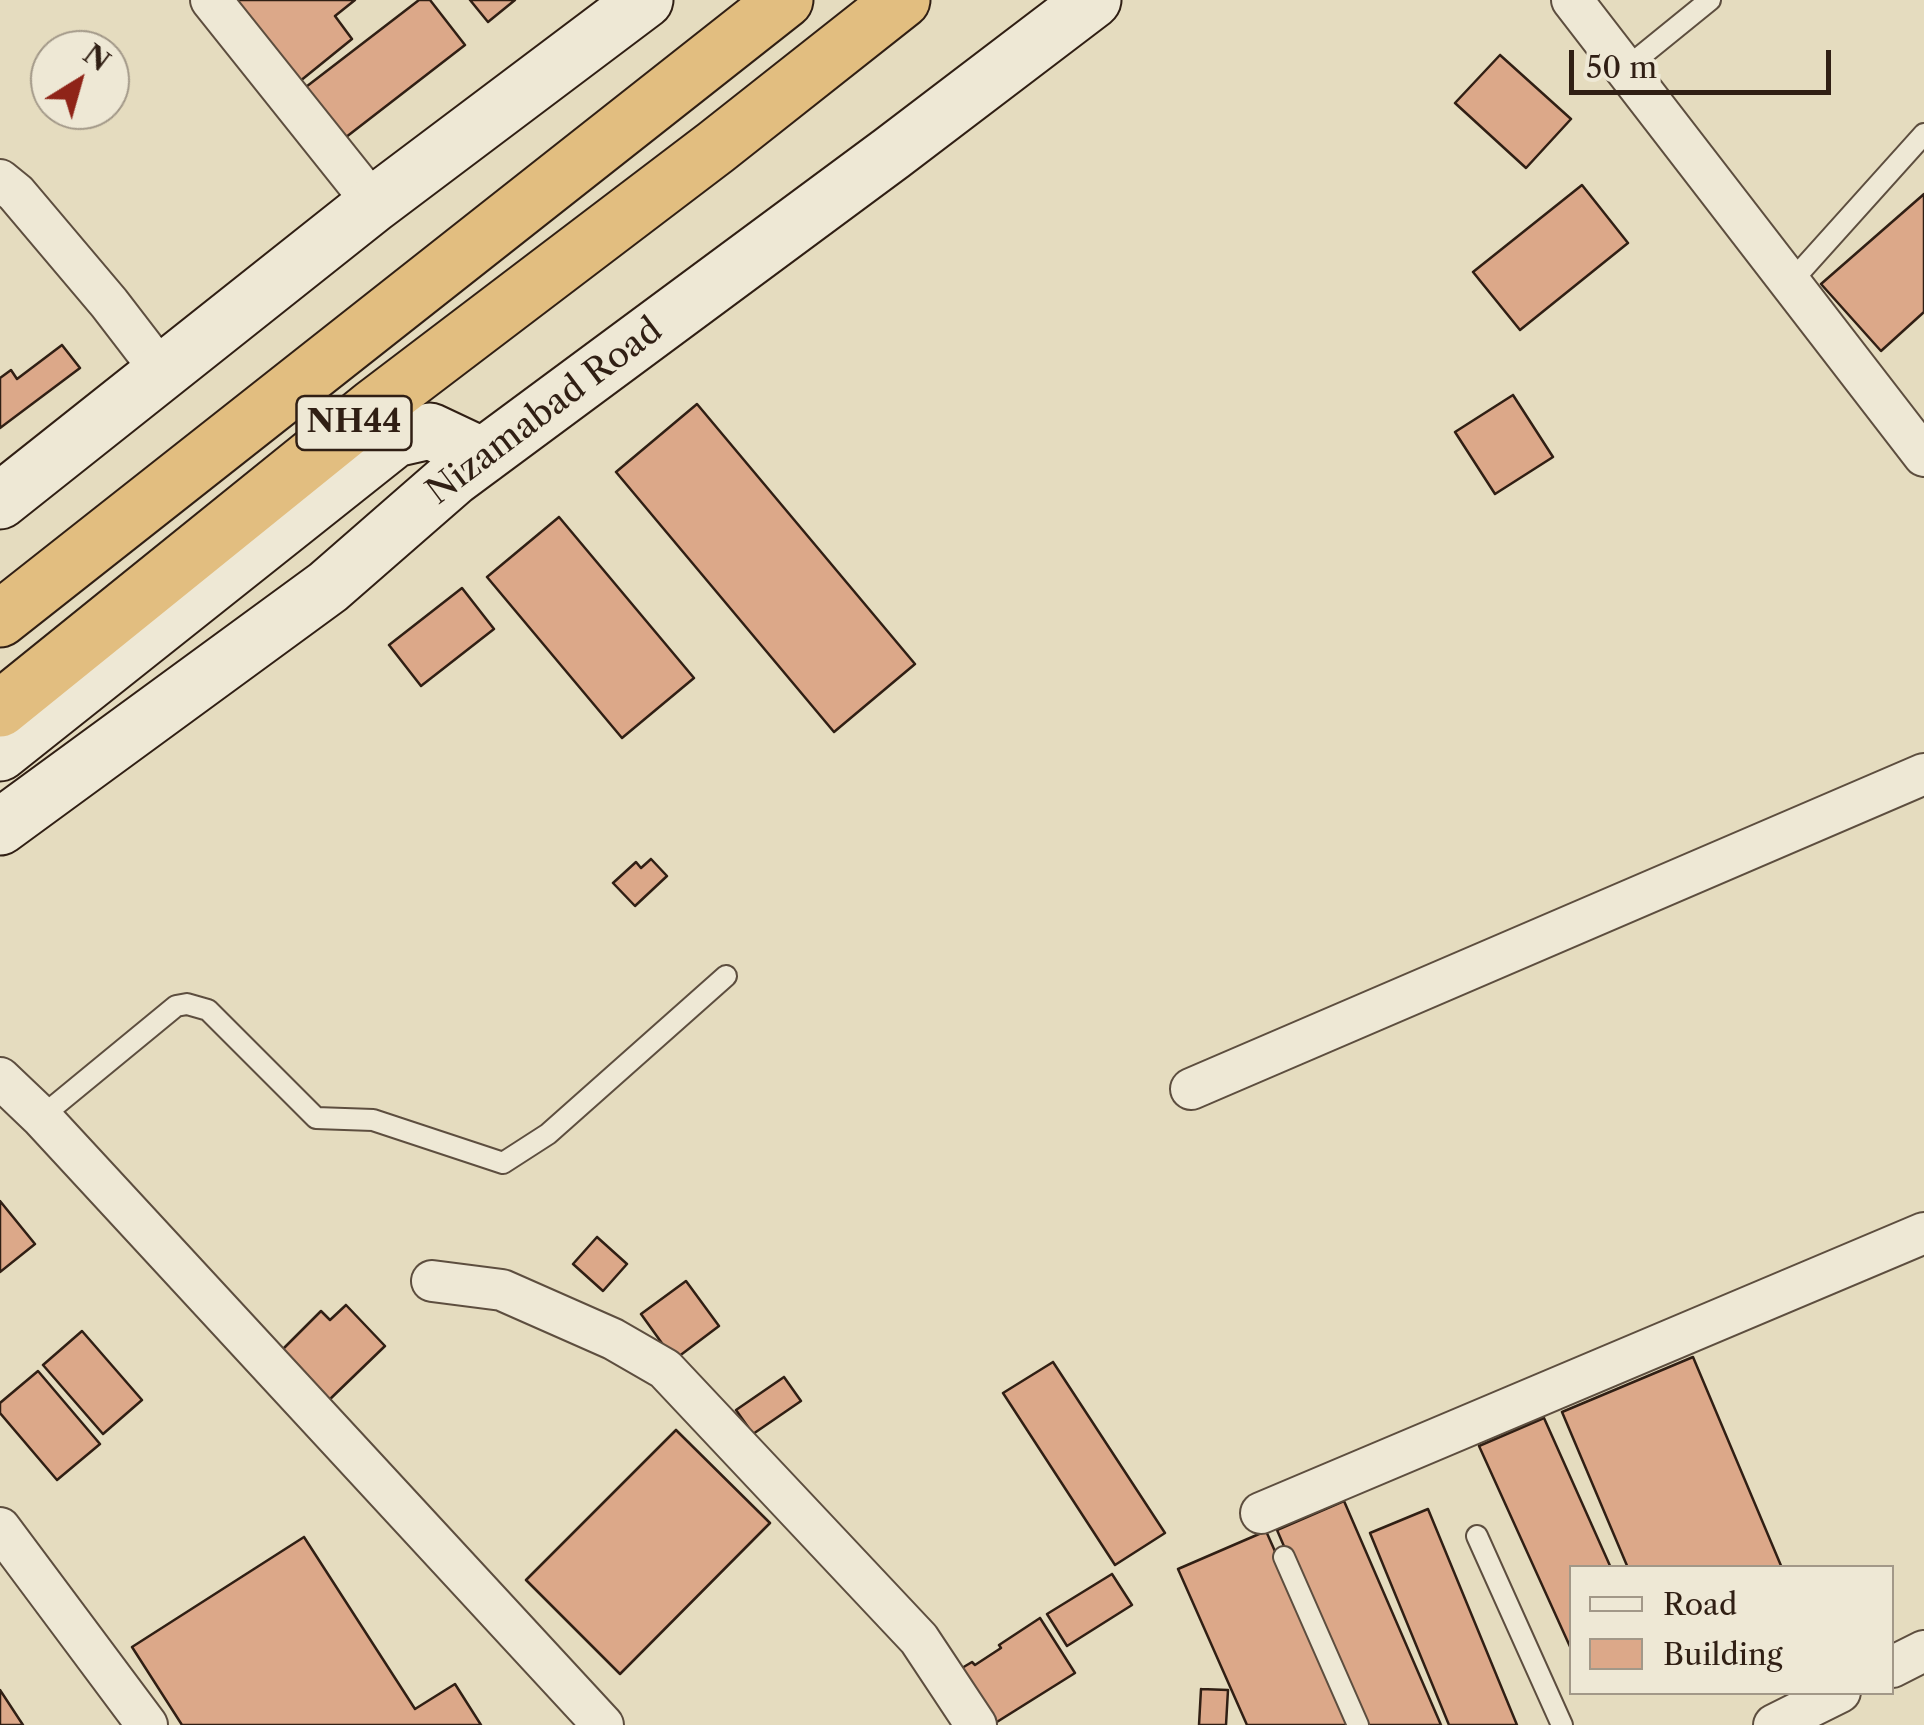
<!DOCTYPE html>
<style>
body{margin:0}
#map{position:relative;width:1924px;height:1725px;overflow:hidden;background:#e5dcbf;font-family:"Libre Caslon Text",serif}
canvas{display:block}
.legend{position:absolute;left:1569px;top:1565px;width:325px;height:130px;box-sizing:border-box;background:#eee8d5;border:2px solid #a29888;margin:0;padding:12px 18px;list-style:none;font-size:30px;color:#301f14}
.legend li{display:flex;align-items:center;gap:20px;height:50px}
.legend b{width:50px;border:2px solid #a29888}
.north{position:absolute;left:30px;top:30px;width:100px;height:100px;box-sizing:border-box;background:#eee8d5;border:2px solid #a29888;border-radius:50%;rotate:37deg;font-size:28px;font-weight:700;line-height:40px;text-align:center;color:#301f14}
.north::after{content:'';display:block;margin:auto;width:35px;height:45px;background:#8f2418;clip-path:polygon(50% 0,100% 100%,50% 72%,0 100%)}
.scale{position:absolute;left:1569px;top:50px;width:262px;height:45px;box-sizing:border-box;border:5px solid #301f14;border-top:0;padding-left:12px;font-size:30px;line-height:35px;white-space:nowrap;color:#301f14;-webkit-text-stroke:8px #eee8d5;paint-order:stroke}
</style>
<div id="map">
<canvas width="1924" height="1725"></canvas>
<ul class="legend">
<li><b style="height:12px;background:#eee8d5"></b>Road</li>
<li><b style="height:28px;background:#dca889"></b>Building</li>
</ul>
<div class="north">N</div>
<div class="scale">50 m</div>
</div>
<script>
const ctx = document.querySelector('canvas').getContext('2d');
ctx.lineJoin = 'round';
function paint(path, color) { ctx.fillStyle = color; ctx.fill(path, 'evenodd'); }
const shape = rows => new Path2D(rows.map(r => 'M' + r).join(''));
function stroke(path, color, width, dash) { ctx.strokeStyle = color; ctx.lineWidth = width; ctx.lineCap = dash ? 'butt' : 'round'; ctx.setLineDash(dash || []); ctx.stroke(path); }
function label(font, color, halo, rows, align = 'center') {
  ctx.font = font + ' "Libre Caslon Text",serif'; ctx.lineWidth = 8; ctx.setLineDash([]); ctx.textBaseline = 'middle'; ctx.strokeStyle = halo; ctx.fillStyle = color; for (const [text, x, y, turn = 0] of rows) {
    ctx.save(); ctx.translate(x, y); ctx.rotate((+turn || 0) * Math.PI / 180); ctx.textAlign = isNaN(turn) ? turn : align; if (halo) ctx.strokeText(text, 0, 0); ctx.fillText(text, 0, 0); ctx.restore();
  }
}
const building = shape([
 [227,0,355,0,335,16,352,39,294,86,227,0],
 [419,0,430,0,465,45,341,141,302,90,419,0],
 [470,0,515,0,488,22,470,0],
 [1500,55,1571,119,1526,168,1455,103,1500,55],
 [1582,185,1628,243,1520,330,1473,272,1582,185],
 [1924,194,1924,312,1881,351,1821,284,1924,194],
 [62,345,80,368,0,428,0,378,11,370,17,379,62,345],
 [1513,395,1553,457,1495,494,1455,432,1513,395],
 [697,404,915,664,834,732,616,472,697,404],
 [559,517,694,678,622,738,487,577,559,517],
 [462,588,494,629,421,686,389,645,462,588],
 [651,859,667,876,635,906,613,883,636,862,641,868,651,859],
 [0,1201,35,1244,0,1272,0,1201],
 [597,1237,627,1264,603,1291,573,1264,597,1237],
 [686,1281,719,1326,674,1360,641,1314,686,1281],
 [346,1305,385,1346,327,1402,279,1353,321,1311,330,1320,346,1305],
 [82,1331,142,1400,103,1434,43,1365,82,1331],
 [1693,1357,1782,1568,1628,1568,1562,1412,1693,1357],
 [1053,1362,1165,1533,1115,1565,1003,1393,1053,1362],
 [38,1371,100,1444,57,1480,0,1413,0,1403,38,1371],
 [784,1377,801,1401,753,1434,736,1410,784,1377],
 [1544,1418,1611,1568,1572,1568,1572,1651,1479,1446,1544,1418],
 [676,1430,770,1523,620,1674,526,1580,676,1430],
 [1344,1501,1441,1725,1361,1725,1277,1530,1344,1501],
 [1428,1509,1517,1725,1449,1725,1370,1533,1428,1509],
 [1266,1531,1352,1725,1247,1725,1178,1569,1266,1531],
 [304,1537,415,1709,455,1684,481,1725,182,1725,132,1647,304,1537],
 [1112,1574,1132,1605,1067,1646,1047,1614,1112,1574],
 [1040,1618,1075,1673,992,1725,957,1671,972,1662,975,1665,1001,1648,999,1645,1040,1618],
 [1201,1689,1228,1690,1226,1725,1199,1725,1201,1689],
 [0,1690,23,1725,0,1725,0,1690]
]);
const lane = shape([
 [1625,69,1710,0],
 [1790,283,1924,134],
 [41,1117,176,1006,187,1004,208,1010,316,1118,373,1120,503,1163,548,1134,726,976],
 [1477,1536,1562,1725],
 [1284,1557,1358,1725]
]);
const street = shape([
 [211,0,374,204],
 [1572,0,1924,456],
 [0,180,16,193,109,303,162,372],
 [0,1078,41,1117,603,1725],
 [1191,1089,1924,774],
 [432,1281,502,1290,613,1339,665,1369,919,1639,976,1725],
 [1261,1513,1924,1233],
 [0,1528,147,1725],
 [1892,1667,1924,1651],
 [1774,1725,1840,1692]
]);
const secondary = shape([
 [0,501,374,204,645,0],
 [0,753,395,439,430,431,483,456],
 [0,827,328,587,453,478,892,153,1093,0]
]);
const highway = shape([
 [0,619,785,0],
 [0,709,374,407,716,147,902,0]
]);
const shields = [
 [354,423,115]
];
const shieldNames = [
 ["NH44",354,423]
];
const streetNames = [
 ["Nizamabad Road",545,412,-37]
];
paint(building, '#dca889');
stroke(building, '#301f14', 2.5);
stroke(lane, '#5d4e3f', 24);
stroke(street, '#5d4e3f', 44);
stroke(secondary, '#301f14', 59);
stroke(highway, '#301f14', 59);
stroke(lane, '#eee8d5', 20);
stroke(street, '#eee8d5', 40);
stroke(secondary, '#eee8d5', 55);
stroke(highway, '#e2be80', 55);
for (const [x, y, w] of shields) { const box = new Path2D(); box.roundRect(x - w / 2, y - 27, w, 54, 8); ctx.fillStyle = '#eee8d5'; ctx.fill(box); stroke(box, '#301f14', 2.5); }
label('bold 32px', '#301f14', null, shieldNames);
label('35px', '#301f14', '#eee8d5', streetNames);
</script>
